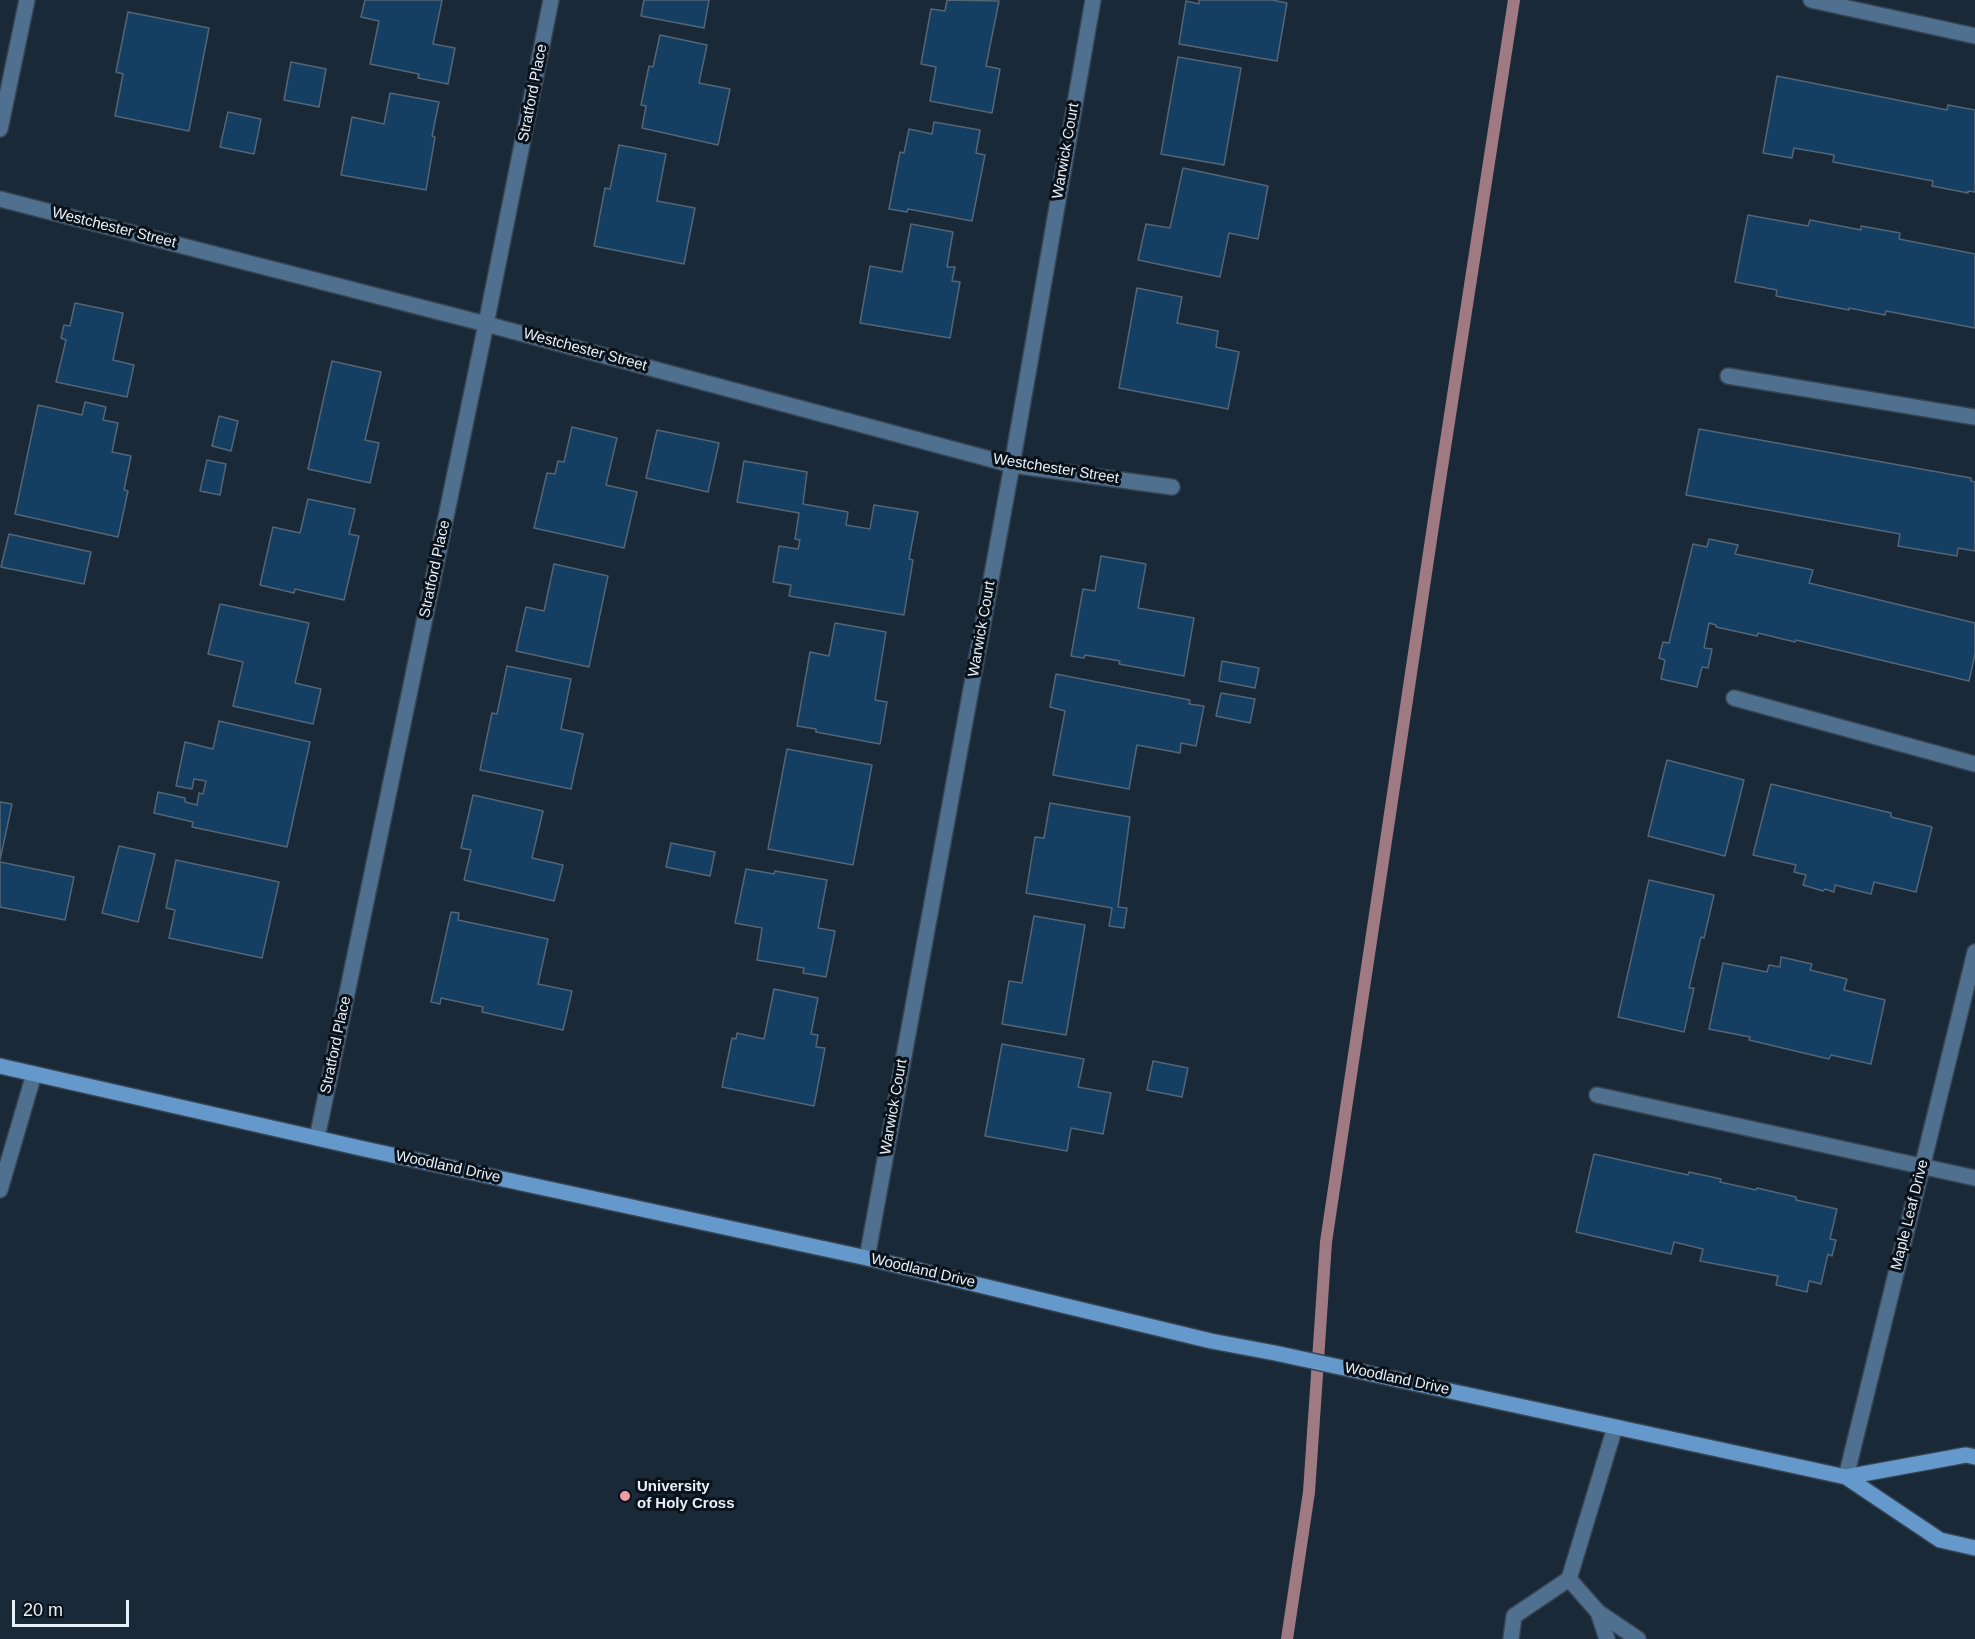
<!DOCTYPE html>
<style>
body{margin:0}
#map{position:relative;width:1975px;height:1639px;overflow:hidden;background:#1a2938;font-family:Arial,sans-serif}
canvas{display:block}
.scale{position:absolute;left:12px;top:1600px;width:117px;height:27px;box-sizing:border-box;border:3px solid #e6f0fa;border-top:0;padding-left:8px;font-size:18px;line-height:21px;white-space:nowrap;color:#e6f0fa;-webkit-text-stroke:4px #0a1118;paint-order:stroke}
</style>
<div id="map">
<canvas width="1975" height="1639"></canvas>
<div class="scale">20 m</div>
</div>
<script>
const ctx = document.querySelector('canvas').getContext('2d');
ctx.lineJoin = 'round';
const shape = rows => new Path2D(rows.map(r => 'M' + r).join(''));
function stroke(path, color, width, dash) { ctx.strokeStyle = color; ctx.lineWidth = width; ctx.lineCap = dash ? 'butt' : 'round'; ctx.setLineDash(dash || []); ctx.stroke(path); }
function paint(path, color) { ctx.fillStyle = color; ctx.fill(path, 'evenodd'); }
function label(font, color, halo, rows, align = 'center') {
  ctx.font = font + ' Arial,sans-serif'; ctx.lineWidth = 6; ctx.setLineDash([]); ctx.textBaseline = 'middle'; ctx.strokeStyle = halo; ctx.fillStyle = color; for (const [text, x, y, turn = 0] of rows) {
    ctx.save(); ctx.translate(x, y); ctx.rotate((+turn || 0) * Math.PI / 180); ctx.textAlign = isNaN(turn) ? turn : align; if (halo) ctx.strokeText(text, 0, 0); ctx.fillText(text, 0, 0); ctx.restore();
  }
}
const stream = shape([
 [1287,1639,1309,1492,1326,1242,1436,506,1514,0]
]);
const building = shape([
 [365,0,442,0,433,44,455,48,448,84,418,78,419,74,370,64,379,21,361,17,365,0],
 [644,0,709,0,704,28,641,16,644,0],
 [947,0,999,1,986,66,1000,69,992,113,930,101,936,67,921,64,931,9,945,11,947,0],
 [1199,0,1272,0,1287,3,1277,61,1179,44,1186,1,1199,4,1199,0],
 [128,12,209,28,189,131,115,116,123,74,116,72,128,12],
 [660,35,707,45,699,83,730,89,718,145,642,128,646,106,641,105,649,66,653,67,660,35],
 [1178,57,1241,68,1224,165,1161,154,1178,57],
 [291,62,326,69,319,107,284,100,291,62],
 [1777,76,1947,110,1948,105,1975,110,1975,192,1968,191,1968,193,1932,186,1933,181,1833,162,1834,155,1794,148,1792,158,1763,153,1777,76],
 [390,93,439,102,432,136,435,137,426,190,341,175,352,117,384,124,390,93],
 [228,112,261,119,254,154,220,147,228,112],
 [934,122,980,130,976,153,985,155,972,221,908,209,907,212,889,209,900,152,904,153,909,129,932,134,934,122],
 [619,145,666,154,657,201,695,208,684,264,594,246,605,188,610,189,619,145],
 [1183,168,1268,186,1258,239,1229,233,1220,277,1138,260,1146,224,1170,228,1183,168],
 [1748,215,1808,226,1810,220,1861,230,1861,226,1900,233,1899,239,1975,254,1975,328,1886,311,1885,315,1849,308,1849,310,1776,296,1777,290,1735,282,1748,215],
 [911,224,953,232,947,267,955,267,952,281,960,282,950,338,860,323,870,266,902,272,911,224],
 [1137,288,1182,297,1177,323,1218,331,1216,347,1239,352,1228,409,1119,388,1137,288],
 [75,303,123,313,113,360,134,365,127,397,56,382,66,340,61,338,64,325,70,326,75,303],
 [332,361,381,372,365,440,379,443,370,483,308,469,332,361],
 [85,402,106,407,103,420,118,423,112,452,131,456,124,490,128,491,118,537,15,514,38,405,82,415,85,402],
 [219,416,238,421,231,451,212,446,219,416],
 [572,427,617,438,606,485,637,492,624,548,534,528,547,473,555,474,558,461,564,462,572,427],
 [1699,429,1971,478,1971,481,1975,482,1975,551,1958,548,1957,556,1898,546,1900,534,1686,495,1699,429],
 [657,430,719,443,708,492,646,478,657,430],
 [207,460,226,464,220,495,200,491,207,460],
 [744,461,807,472,803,504,848,512,846,525,870,529,874,505,918,512,909,559,913,560,904,615,789,596,791,585,773,582,779,546,798,549,800,540,795,539,799,513,737,502,744,461],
 [308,499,355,509,349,534,359,536,344,600,295,589,294,593,260,585,273,527,300,533,308,499],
 [9,534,91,552,84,584,1,567,9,534],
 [1709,539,1738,545,1735,554,1813,570,1809,583,1975,623,1975,654,1969,681,1796,640,1795,642,1758,633,1757,636,1716,627,1716,625,1709,623,1704,648,1712,649,1708,668,1702,667,1697,687,1661,679,1665,660,1659,658,1663,642,1669,643,1693,544,1707,547,1709,539],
 [1101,556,1146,564,1138,608,1194,618,1184,676,1119,664,1120,661,1085,655,1084,658,1071,656,1083,589,1095,591,1101,556],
 [554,564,608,576,589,667,516,651,526,607,544,611,554,564],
 [220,604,309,623,295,683,321,689,313,724,233,706,243,662,208,654,220,604],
 [835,623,886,632,875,700,887,702,880,744,816,732,816,729,797,726,810,652,829,656,835,623],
 [1222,661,1259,668,1255,688,1219,681,1222,661],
 [507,666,571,679,561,729,583,734,571,789,480,770,492,713,497,714,507,666],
 [1056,674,1190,700,1189,704,1204,706,1196,746,1181,743,1180,753,1137,745,1129,789,1053,775,1065,711,1050,707,1056,674],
 [1221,693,1255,699,1250,723,1216,716,1221,693],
 [219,721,310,742,287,847,192,827,193,822,154,813,158,792,185,798,185,802,197,805,199,793,203,794,206,781,194,779,192,789,176,786,185,742,213,749,219,721],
 [787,749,872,765,853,865,768,849,787,749],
 [1667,760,1744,780,1725,856,1648,836,1667,760],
 [1771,784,1891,813,1891,817,1932,827,1916,892,1874,882,1871,894,1835,885,1834,892,1825,889,1823,891,1803,885,1806,875,1794,872,1796,865,1753,855,1771,784],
 [473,795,543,811,532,858,563,865,554,901,464,880,471,850,461,848,473,795],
 [0,802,12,804,0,860,0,802],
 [1050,803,1130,817,1118,907,1127,908,1124,928,1109,926,1112,908,1026,893,1035,837,1044,838,1050,803],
 [671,843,715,852,710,876,666,867,671,843],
 [119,846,155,854,138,922,102,913,119,846],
 [176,860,279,882,262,958,169,938,175,910,166,908,176,860],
 [0,862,74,877,65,920,0,907,0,862],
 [746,869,774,874,775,871,827,880,818,928,835,931,826,977,803,973,804,968,757,960,762,928,735,923,746,869],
 [1649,880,1714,895,1704,938,1701,937,1689,988,1694,988,1684,1032,1618,1017,1649,880],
 [451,912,459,913,458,920,548,939,538,984,572,991,563,1030,482,1012,483,1007,441,998,440,1004,431,1002,451,912],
 [1034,916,1085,925,1066,1035,1002,1024,1009,981,1022,983,1034,916],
 [1781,957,1812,964,1810,970,1847,979,1844,990,1885,1000,1871,1064,1831,1055,1829,1059,1749,1040,1750,1037,1709,1029,1723,963,1767,972,1769,965,1780,967,1781,957],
 [774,989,818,998,811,1034,818,1035,816,1047,825,1048,814,1106,722,1087,732,1038,736,1039,737,1033,764,1039,774,989],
 [1002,1044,1084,1059,1078,1087,1111,1093,1103,1134,1071,1128,1067,1151,985,1136,1002,1044],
 [1153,1061,1188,1068,1182,1097,1147,1090,1153,1061],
 [1594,1154,1688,1175,1689,1172,1721,1179,1720,1182,1756,1190,1757,1188,1796,1197,1796,1200,1837,1209,1830,1239,1836,1240,1832,1256,1828,1254,1821,1284,1809,1281,1807,1292,1776,1285,1778,1276,1700,1261,1703,1249,1674,1242,1671,1254,1576,1232,1594,1154]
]);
const service = shape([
 [1811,0,1975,36],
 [1728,376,1975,417],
 [1734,698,1975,764],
 [1597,1095,1975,1178],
 [1569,1579,1598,1612,1607,1639],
 [1598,1612,1638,1639],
 [1511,1639,1514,1616,1569,1579,1615,1427]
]);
const minor = shape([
 [0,129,27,0],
 [0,199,486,324,1012,465,1172,487],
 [317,1138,486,324,551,0],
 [0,1190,34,1074],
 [867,1258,1012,465,1093,0],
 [1846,1477,1975,952]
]);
const secondary = shape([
 [0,1066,369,1150,867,1258,1211,1341,1275,1353,1846,1477,1940,1540,1975,1548],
 [1846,1477,1966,1455,1975,1457]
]);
const markers = [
 [625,1496,6,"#f49aa5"]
];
const streetNames = [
 ["Stratford Place",533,93,-79],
 ["Warwick Court",1066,151,-80],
 ["Westchester Street",114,228,14],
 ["Westchester Street",585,350,15],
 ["Westchester Street",1056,469,9],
 ["Stratford Place",435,569,-78],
 ["Warwick Court",982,629,-80],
 ["Stratford Place",336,1045,-78],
 ["Warwick Court",894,1107,-80],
 ["Woodland Drive",448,1167,12],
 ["Maple Leaf Drive",1910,1215,-76],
 ["Woodland Drive",923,1271,13],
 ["Woodland Drive",1397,1379,12]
];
const poiNames = [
 ["University",637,1487],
 ["of Holy Cross",637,1504]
];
stroke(stream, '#9f7a82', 12);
paint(building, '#143e62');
stroke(building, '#546576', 1.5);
stroke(service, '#374553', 18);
stroke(minor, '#374553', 18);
stroke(secondary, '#374553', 18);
stroke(service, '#507090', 15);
stroke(minor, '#507090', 15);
stroke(secondary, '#6599cc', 15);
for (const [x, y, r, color] of markers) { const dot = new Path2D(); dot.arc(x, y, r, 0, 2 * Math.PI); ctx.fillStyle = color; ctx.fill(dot); stroke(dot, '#0a1118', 2); }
label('15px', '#e6f0fa', '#0a1118', streetNames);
label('bold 15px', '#e6f0fa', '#0a1118', poiNames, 'left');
</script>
